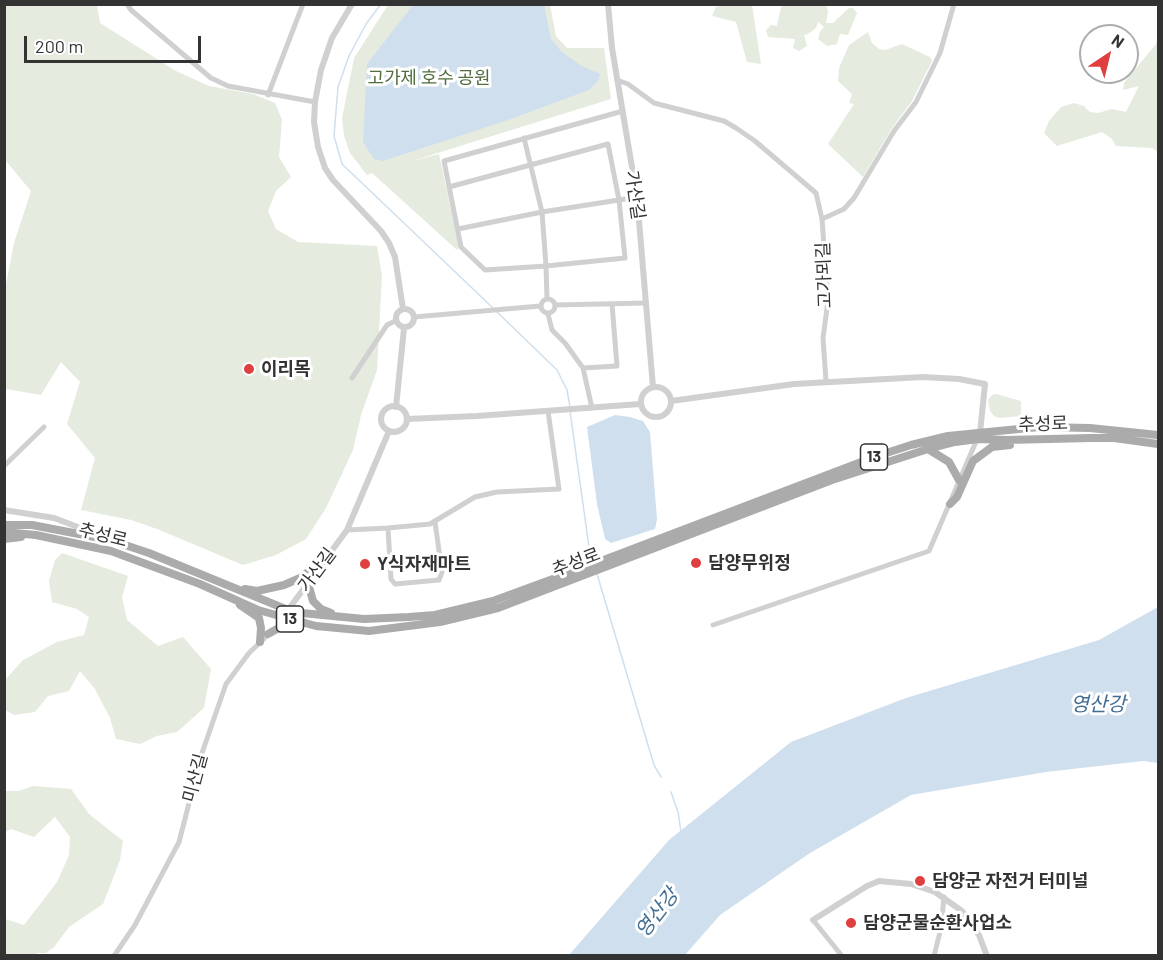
<!DOCTYPE html>
<meta charset="utf-8">
<style>
body{margin:0}
#map{position:relative;width:1163px;height:960px;overflow:hidden;background:#fff;font-family:Barlow,sans-serif}
canvas{display:block}
.frame{position:absolute;inset:0;border:6px solid #333;pointer-events:none}
.north{position:absolute;left:1079px;top:24px;width:60px;height:60px;box-sizing:border-box;background:#fff;border:2px solid #adadad;border-radius:50%;rotate:35deg;font-size:16px;font-weight:700;line-height:24px;text-align:center;color:#333}
.north::after{content:'';display:block;margin:auto;width:21px;height:27px;background:#df3f3f;clip-path:polygon(50% 0,100% 100%,50% 72%,0 100%)}
.scale{position:absolute;left:24px;top:36px;width:177px;height:27px;box-sizing:border-box;border:3px solid #333;border-top:0;padding-left:8px;font-size:18px;line-height:21px;white-space:nowrap;color:#333;-webkit-text-stroke:4px #fff;paint-order:stroke}
</style>
<div id="map">
<canvas width="1163" height="960"></canvas>
<div class="frame"></div>
<div class="north">N</div>
<div class="scale">200 m</div>
</div>
<script>
const ctx = document.querySelector('canvas').getContext('2d');
ctx.lineJoin = 'round';
function paint(path, color) { ctx.fillStyle = color; ctx.fill(path, 'evenodd'); }
const shape = rows => new Path2D(rows.map(r => 'M' + r).join(''));
function stroke(path, color, width, dash) { ctx.strokeStyle = color; ctx.lineWidth = width; ctx.lineCap = dash ? 'butt' : 'round'; ctx.setLineDash(dash || []); ctx.stroke(path); }
function label(font, color, halo, rows, align = 'center') {
  ctx.font = font + ' Barlow,"Noto Sans KR",sans-serif'; ctx.lineWidth = 6; ctx.setLineDash([]); ctx.textBaseline = 'middle'; ctx.strokeStyle = halo; ctx.fillStyle = color; for (const [text, x, y, turn = 0] of rows) {
    ctx.save(); ctx.translate(x, y); ctx.rotate((+turn || 0) * Math.PI / 180); ctx.textAlign = isNaN(turn) ? turn : align; if (halo) ctx.strokeText(text, 0, 0); ctx.fillText(text, 0, 0); ctx.restore();
  }
}
const green = shape([
 [4,5,97,5,100,23,176,71,209,86,253,94,275,103,282,120,279,157,291,177,276,191,268,211,276,229,298,242,377,246,382,276,377,370,361,415,353,450,326,508,306,539,276,555,243,565,157,529,131,520,81,510,95,458,67,424,80,382,61,362,41,395,6,389,5,290,14,243,31,191,5,160],
 [388,5,550,5,556,36,567,48,604,48,611,99,412,161,439,154,459,247,457,250,372,173,367,175,350,153,344,136,342,118,354,58],
 [725,5,752,5,761,64,747,62,736,22,712,16,716,7],
 [786,5,826,5,828,11,826,23,833,23,849,8,853,8,857,13,848,35,840,34,837,44,827,46,818,39,820,32,824,27,818,22,816,28,808,34,804,35,807,46,799,51,793,48,795,39,768,37,766,30,771,25,777,26,781,7],
 [868,32,872,43,879,49,885,50,902,44,930,57,932,61,912,101,892,128,863,177,828,144,854,104,849,103,852,94,838,81,839,68,849,45],
 [1158,35,1158,152,1152,148,1116,146,1112,139,1102,132,1057,146,1044,133,1049,121,1061,107,1074,103,1084,106,1090,112,1098,113,1112,109,1126,112,1139,86,1123,90,1124,83,1156,44],
 [996,394,1021,401,1021,416,999,418,994,416,990,411,988,400,992,395],
 [62,553,128,576,122,597,127,620,158,646,183,637,211,669,204,708,177,732,157,736,140,744,116,739,110,718,95,689,80,671,69,691,48,696,35,712,14,715,5,710,5,680,23,660,57,642,84,635,89,617,77,609,52,602,49,581,55,560],
 [33,786,71,789,89,814,123,841,120,860,103,904,69,927,54,947,46,953,37,953,36,955,5,955,5,919,24,925,57,882,69,855,70,837,55,817,34,837,11,829,5,832,5,791,18,791]
]);
const water = shape([
 [413,5,544,5,551,39,561,51,580,65,600,74,598,81,589,90,511,119,383,161,374,159,363,142,367,64],
 [615,415,630,417,643,421,650,432,657,519,655,529,611,543,605,539,597,504,587,427],
 [1158,607,1158,763,1143,761,1046,772,911,795,810,853,720,915,685,955,569,955,669,840,791,742,906,698,1099,640]
]);
const stream = shape([
 [381,4,366,24,349,56,338,87,334,136,342,164,493,308],
 [496,311,557,370,567,390,570,407],
 [570,411,589,547,593,561],
 [597,574,654,765,661,777],
 [671,792,678,812,681,832]
]);
const minor = shape([
 [127,4,131,10,211,78,228,86,315,102],
 [617,80,628,84,654,103,724,121,736,128,755,141,816,193,822,219],
 [268,95,303,4],
 [449,187,608,144,619,200,637,197],
 [458,229,542,212,619,200,625,258,546,266,542,212,524,138],
 '541 306a7 7 0 1 1 14 0a7 7 0 1 1-14 0Z',
 [547,299,546,266,485,270,461,247,444,161,623,111],
 [555,305,646,303],
 [548,314,552,330,565,343,583,368,592,408],
 [414,317,540,306],
 [583,368,617,366,612,304],
 [352,378,387,325,395,321],
 [826,381,823,338,828,301,822,219,844,209,854,198,894,131,916,102,940,53,954,4],
 [4,466,44,427],
 [388,528,391,579,395,584,439,580,442,572,435,522],
 [347,530,388,528,430,524,475,497,497,492,559,489,548,411],
 [713,625,929,551,978,437],
 [813,920,842,956],
 [114,956,135,925,179,842,202,753,226,684,249,653,271,632],
 [934,956,941,928,944,897]
]);
const tertiary = shape([
 [352,4,332,38,321,70,315,102,314,122,318,147,325,168,333,180,381,231,389,243,395,257,403,309],
 [608,4,612,48,637,197,653,387],
 '396 318a9 9 0 1 1 18 0a9 9 0 1 1-18 0Z',
 '641 402a15 15 0 1 1 30 0a15 15 0 1 1-30 0Z',
 [671,401,794,384,923,377,959,379,985,384,980,433],
 '381 419a13 13 0 1 1 26 0a13 13 0 1 1-26 0Z',
 [396,407,404,328],
 [407,419,477,416,640,404],
 [4,510,54,518,99,535],
 [288,610,347,530,389,431],
 [813,920,867,886,879,881,911,884,935,892,962,911,979,935,987,956]
]);
const primary = shape([
 [928,449,949,462,959,480],
 [950,504,957,497,973,461,992,447,1010,445],
 [4,525,32,525,110,540,149,553,288,610,302,613,364,619,409,617,435,615,493,601,580,569,877,456,911,445,948,436,1039,427,1090,428,1158,435],
 [4,532,36,535,111,551,200,584,258,610,316,626,369,631,440,622,498,608,832,480,928,449,955,442,978,439,1006,440,1091,438,1114,438,1158,444],
 [4,539,21,537],
 [308,583,313,601,321,609,331,613],
 [245,589,257,591,284,585,300,578,328,557],
 [240,605,259,618,261,628,260,642],
 [268,634,284,625,301,624]
]);
const markers = [
 [249,369,6,"#df3f3f"],
 [696,563,6,"#df3f3f"],
 [365,564,6,"#df3f3f"],
 [920,881,6,"#df3f3f"],
 [851,923,6,"#df3f3f"]
];
const shields = [
 [874,457,27],
 [290,619,27]
];
const shieldNames = [
 ["13",874,457],
 ["13",290,619]
];
const parkNames = [
 ["고가제 호수 공원",429,78]
];
const streetNames = [
 ["가산길",635,195,82],
 ["고가뫼길",824,275,-92],
 ["추성로",1043,424,-2],
 ["추성로",103,535,14],
 ["추성로",576,562,-21],
 ["가산길",317,570,-53],
 ["미산길",195,778,-75]
];
const poiNames = [
 ["이리목",261,369],
 ["담양무위정",708,563],
 ["Y식자재마트",377,564],
 ["담양군 자전거 터미널",932,881],
 ["담양군물순환사업소",863,923]
];
const waterNames = [
 ["영산강",1098,704],
 ["영산강",657,913,-52]
];
paint(green, '#e5ebdf');
paint(water, '#cfdfed');
stroke(stream, '#cfdfed', 1.5);
stroke(minor, '#d0d0d0', 5);
stroke(tertiary, '#d0d0d0', 6);
stroke(primary, '#ababab', 8);
for (const [x, y, r, color] of markers) { const dot = new Path2D(); dot.arc(x, y, r, 0, 2 * Math.PI); ctx.fillStyle = color; ctx.fill(dot); stroke(dot, '#fff', 2); }
for (const [x, y, w] of shields) { const box = new Path2D(); box.roundRect(x - w / 2, y - 13, w, 26, 4.5); ctx.fillStyle = '#fff'; ctx.fill(box); stroke(box, '#333', 1.5); }
label('bold 16px', '#333', null, shieldNames);
label('18px', '#526e40', '#fff', parkNames);
label('18px', '#333', '#fff', streetNames);
label('bold 18px', '#333', '#fff', poiNames, 'left');
label('italic 20px', '#426e93', '#fff', waterNames);
</script>
